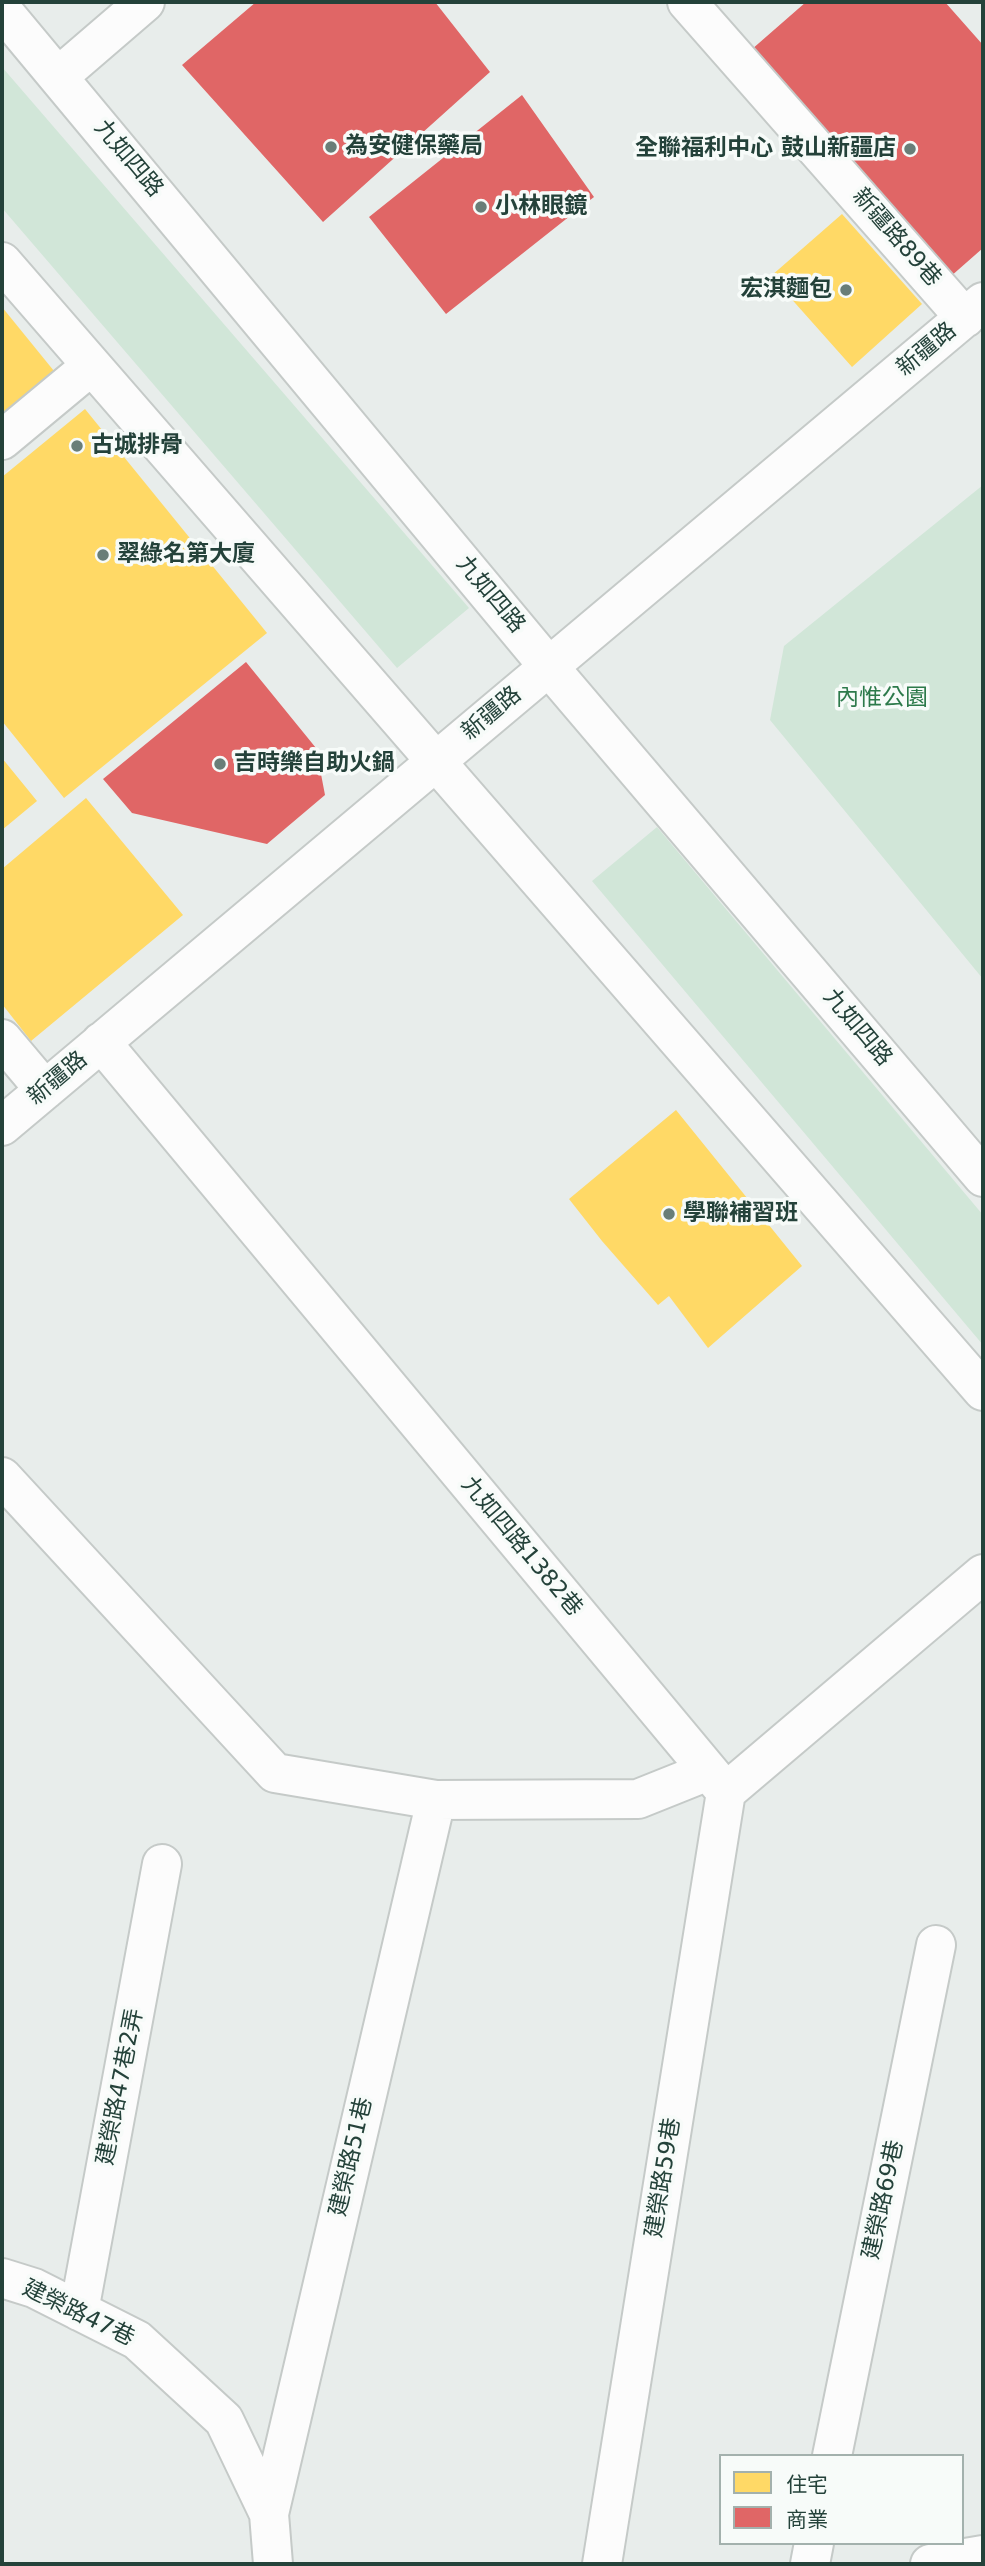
<!DOCTYPE html>
<meta charset="utf-8">
<style>
body{margin:0}
#map{position:relative;width:985px;height:2566px;overflow:hidden;background:#e8edeb;font-family:"DejaVu Sans","Noto Sans TC",sans-serif}
canvas{display:block}
.frame{position:absolute;inset:0;border:4px solid #24423a;pointer-events:none}
.legend{position:absolute;left:719px;top:2454px;width:245px;height:91px;box-sizing:border-box;background:#f7fbf9;border:2px solid #a3b1ad;margin:0;padding:9px 12px;list-style:none;font-size:21px;color:#24423a}
.legend li{display:flex;align-items:center;gap:14px;height:35px}
.legend b{width:35px;border:2px solid #a3b1ad}
</style>
<div id="map">
<canvas width="985" height="2566"></canvas>
<div class="frame"></div>
<ul class="legend">
<li><b style="height:19px;background:#ffd966"></b>住宅</li>
<li><b style="height:19px;background:#e06666"></b>商業</li>
</ul>
</div>
<script>
const ctx = document.querySelector('canvas').getContext('2d');
ctx.lineJoin = 'round';
function paint(path, color) { ctx.fillStyle = color; ctx.fill(path, 'evenodd'); }
const shape = rows => new Path2D(rows.map(r => 'M' + r).join(''));
function stroke(path, color, width, dash) { ctx.strokeStyle = color; ctx.lineWidth = width; ctx.lineCap = dash ? 'butt' : 'round'; ctx.setLineDash(dash || []); ctx.stroke(path); }
function label(font, color, halo, rows, align = 'center') {
  ctx.font = font + ' "DejaVu Sans","Noto Sans TC",sans-serif'; ctx.lineWidth = 7; ctx.setLineDash([]); ctx.textBaseline = 'middle'; ctx.strokeStyle = halo; ctx.fillStyle = color; for (const [text, x, y, turn = 0] of rows) {
    ctx.save(); ctx.translate(x, y); ctx.rotate((+turn || 0) * Math.PI / 180); ctx.textAlign = isNaN(turn) ? turn : align; if (halo) ctx.strokeText(text, 0, 0); ctx.fillText(text, 0, 0); ctx.restore();
  }
}
const green = shape([
 [2,67,469,608,397,668,2,208],
 [983,485,983,979,770,720,784,646],
 [657,827,983,1215,983,1345,592,881]
]);
const homes = shape([
 [842,214,922,304,852,367,771,276],
 [2,307,54,371,2,415],
 [85,409,267,633,64,798,2,721,2,477],
 [2,758,37,801,2,830],
 [86,798,183,915,31,1041,2,1004,2,869],
 [676,1110,802,1266,708,1348,669,1296,658,1305,602,1241,569,1199]
]);
const shops = shape([
 [256,2,435,2,490,72,323,222,182,65],
 [806,2,945,2,983,45,983,248,950,277,751,50],
 [522,95,594,197,446,314,369,217],
 [246,662,316,748,325,795,267,844,132,813,103,779]
]);
const minor = shape([
 [687,2,965,318],
 [2,10,549,667,983,1177],
 [59,76,145,2],
 [2,262,983,1391],
 [2,440,91,366],
 [2,1039,45,1090],
 [101,1042,726,1792,983,1574],
 [2,1126,983,302],
 [2,1477,275,1773,436,1800,638,1799,708,1771],
 [2,2278,34,2288,137,2340,224,2420,269,2514,273,2564],
 [79,2311,162,1864],
 [832,2456,936,1945],
 [269,2514,436,1800],
 [602,2564,726,1792],
 [810,2564,814,2543],
 [930,2564,983,2555]
]);
const markers = [
 [331,147,7,"#697e78"],
 [910,149,7,"#697e78"],
 [481,207,7,"#697e78"],
 [846,290,7,"#697e78"],
 [77,446,7,"#697e78"],
 [103,555,7,"#697e78"],
 [220,764,7,"#697e78"],
 [669,1214,7,"#697e78"]
];
const poiNames = [
 ["為安健保藥局",345,147],
 ["全聯福利中心 鼓山新疆店",896,149,"right"],
 ["小林眼鏡",495,207],
 ["宏淇麵包",832,290,"right"],
 ["古城排骨",91,446],
 ["翠綠名第大廈",117,555],
 ["吉時樂自助火鍋",234,764],
 ["學聯補習班",683,1214]
];
const streetNames = [
 ["九如四路",128,159,50],
 ["新疆路89巷",896,238,49],
 ["新疆路",927,350,-40],
 ["九如四路",490,595,50],
 ["新疆路",492,714,-40],
 ["九如四路",857,1028,50],
 ["新疆路",58,1079,-40],
 ["九如四路1382巷",521,1547,50],
 ["建榮路47巷2弄",121,2087,-79],
 ["建榮路51巷",352,2157,-77],
 ["建榮路59巷",664,2178,-81],
 ["建榮路69巷",884,2200,-78],
 ["建榮路47巷",78,2314,26]
];
const parkNames = [
 ["內惟公園",882,699]
];
paint(green, '#d1e6d8');
paint(homes, '#ffd966');
paint(shops, '#e06666');
stroke(minor, '#c5cac8', 42);
stroke(minor, '#fcfcfc', 38);
for (const [x, y, r, color] of markers) { const dot = new Path2D(); dot.arc(x, y, r, 0, 2 * Math.PI); ctx.fillStyle = color; ctx.fill(dot); stroke(dot, '#f7fbf9', 2.5); }
label('bold 23px', '#24423a', '#f7fbf9', poiNames, 'left');
label('23px', '#24423a', '#f7fbf9', streetNames);
label('23px', '#2d7a4b', '#f7fbf9', parkNames);
</script>
